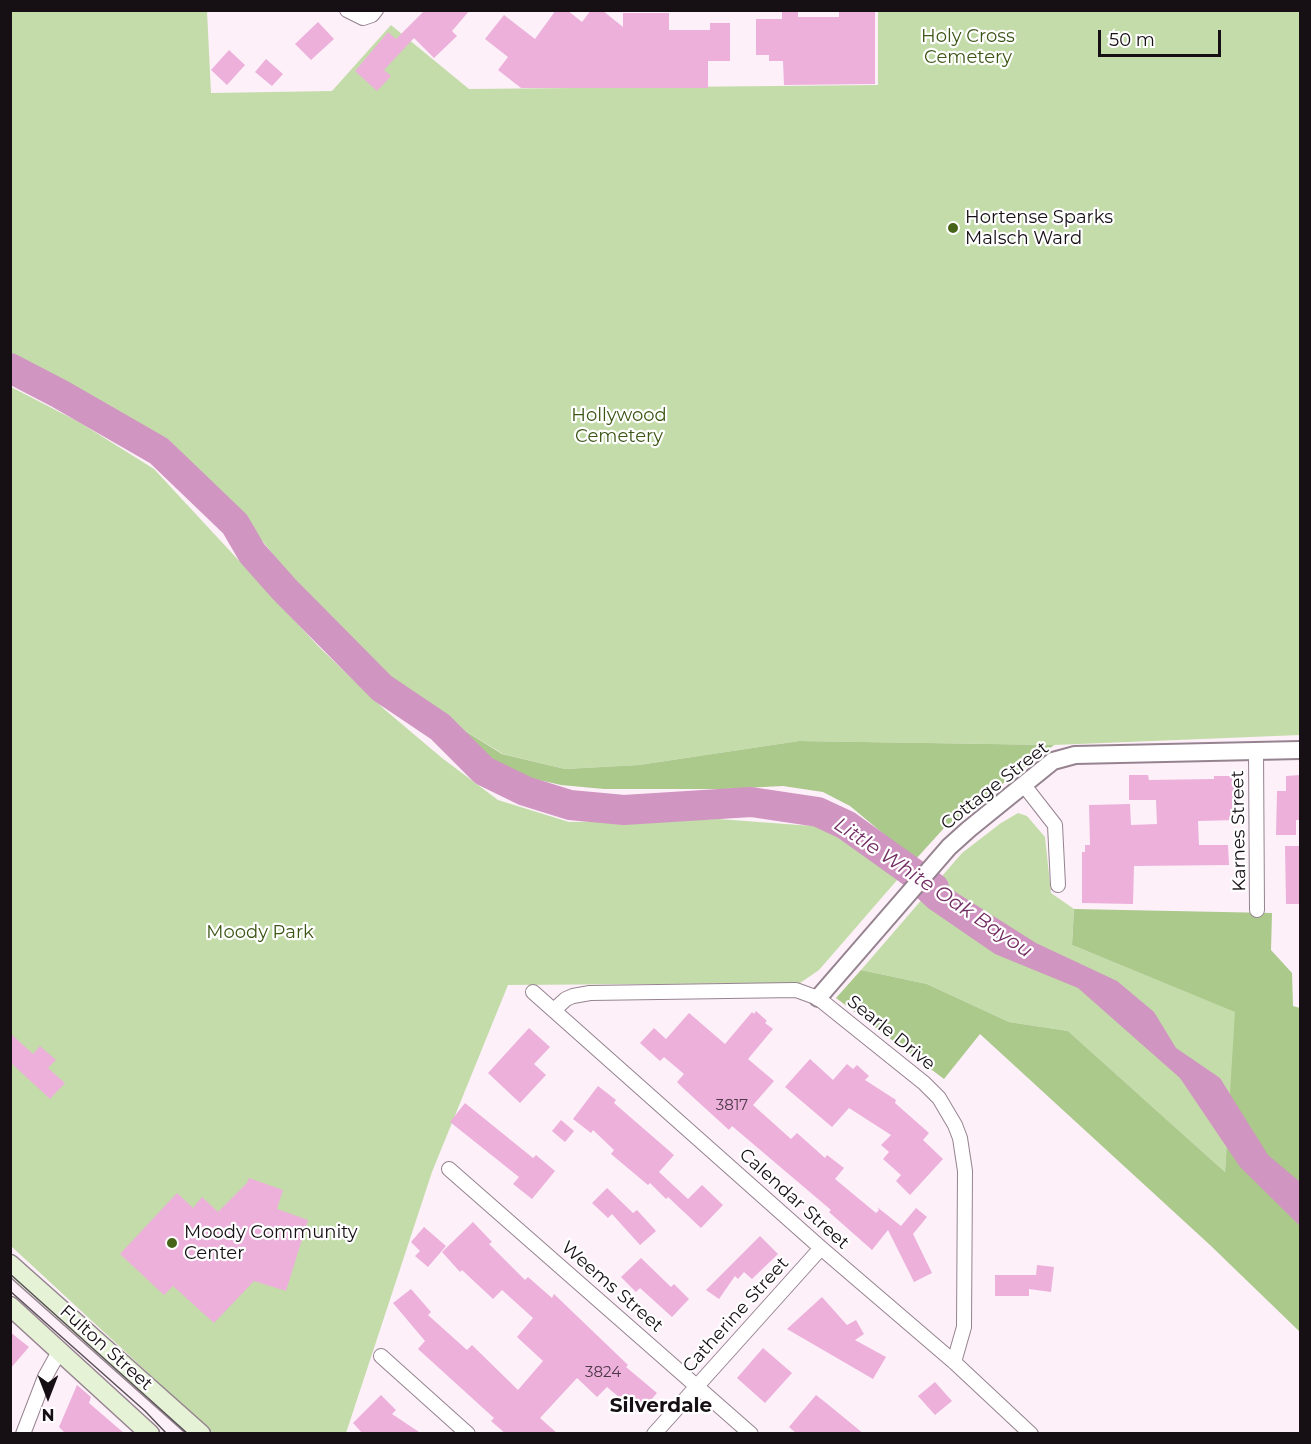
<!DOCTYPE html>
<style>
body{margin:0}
#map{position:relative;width:1311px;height:1444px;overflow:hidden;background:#fdf0f9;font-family:Montserrat,sans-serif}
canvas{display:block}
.frame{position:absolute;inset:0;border:12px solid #160f14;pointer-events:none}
.north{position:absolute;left:18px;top:1366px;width:60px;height:60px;-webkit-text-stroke:4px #fff;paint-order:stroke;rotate:180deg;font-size:16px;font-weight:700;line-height:24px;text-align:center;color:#160f14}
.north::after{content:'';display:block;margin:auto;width:21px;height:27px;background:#160f14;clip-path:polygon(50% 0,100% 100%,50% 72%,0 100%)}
.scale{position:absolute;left:1098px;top:30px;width:123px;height:27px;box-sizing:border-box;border:3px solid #160f14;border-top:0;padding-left:8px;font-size:18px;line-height:21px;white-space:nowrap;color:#160f14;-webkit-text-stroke:4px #fff;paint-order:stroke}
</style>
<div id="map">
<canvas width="1311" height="1444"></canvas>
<div class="frame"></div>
<div class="north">N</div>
<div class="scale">50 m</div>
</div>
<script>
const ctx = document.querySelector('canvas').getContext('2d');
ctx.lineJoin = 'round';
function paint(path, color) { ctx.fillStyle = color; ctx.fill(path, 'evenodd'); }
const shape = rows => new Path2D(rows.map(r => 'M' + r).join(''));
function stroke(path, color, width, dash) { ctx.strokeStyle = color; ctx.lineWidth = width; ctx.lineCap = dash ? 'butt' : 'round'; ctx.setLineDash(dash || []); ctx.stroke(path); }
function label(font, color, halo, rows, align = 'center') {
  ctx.font = font + ' Montserrat,sans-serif'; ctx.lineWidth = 4.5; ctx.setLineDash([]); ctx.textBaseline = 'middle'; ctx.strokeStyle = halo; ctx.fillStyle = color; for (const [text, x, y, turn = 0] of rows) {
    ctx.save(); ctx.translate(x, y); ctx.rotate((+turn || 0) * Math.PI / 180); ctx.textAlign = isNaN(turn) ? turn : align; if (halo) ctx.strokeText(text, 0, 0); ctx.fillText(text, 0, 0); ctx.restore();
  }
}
const green = shape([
 [11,11,207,11,211,93,332,91,391,25,469,89,878,85,878,11,1300,11,1300,735,1054,745,799,741,639,765,565,769,503,754,446,719,391,680,297,584,239,512,169,440,78,389,11,357],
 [11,387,79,422,154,469,320,648,384,709,442,758,498,800,569,822,718,819,826,827,898,879,819,970,800,983,508,985,432,1172,346,1433,213,1433,11,1246],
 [1018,813,1027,816,1045,837,1051,893,1074,909,1072,945,1236,1012,1225,1172,1068,1031,1009,1022,927,984,861,970,962,853,1001,823]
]);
const forest = shape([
 [391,680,446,719,502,754,565,769,639,765,799,741,1054,745,945,827,915,860,850,806,823,792,783,786,724,789,604,789,561,785,517,775,489,761],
 [1074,909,1272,913,1271,950,1292,973,1293,1006,1300,1008,1300,1332,1210,1245,980,1034,944,1079,836,998,861,970,927,984,1009,1022,1068,1031,1225,1172,1235,1012,1072,945]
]);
const water = shape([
 [908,855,957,893,1036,943,1117,981,1154,1012,1176,1048,1220,1078,1268,1155,1300,1182,1300,1226,1240,1167,1180,1078,1078,988,995,954,928,908,892,874]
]);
const river = shape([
 [10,368,60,394,159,451,235,524,252,553,284,589,382,688,440,727,484,771,525,791,570,805,624,810,751,802,818,812,846,825,934,888]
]);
const building = shape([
 [425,10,470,10,452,31,457,36,434,58,414,38,384,70,391,76,377,91,355,71,388,32,396,39],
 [556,10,567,10,582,22,591,10,602,10,623,27,623,13,669,13,669,30,710,30,710,23,730,23,730,61,708,61,708,88,521,88,498,70,508,57,485,39,504,15,535,39],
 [782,10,798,10,798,17,839,17,839,10,875,10,875,84,784,85,783,61,769,61,769,55,756,55,756,19,782,19],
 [318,22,334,39,311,60,295,44],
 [229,50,245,65,227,85,211,70],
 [266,59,283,74,272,86,255,72],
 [1129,775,1148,775,1149,780,1214,779,1214,776,1236,776,1237,820,1198,821,1199,845,1228,845,1229,865,1134,866,1133,904,1082,903,1082,852,1085,852,1085,845,1090,845,1089,805,1130,804,1131,825,1157,824,1156,800,1129,800],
 [1300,775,1300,820,1296,820,1296,835,1276,835,1277,791,1286,791,1286,776],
 [1285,846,1300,846,1300,904,1286,904],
 [756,1011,767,1021,765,1023,773,1029,748,1059,774,1081,753,1105,791,1139,797,1133,825,1158,827,1155,844,1168,835,1179,876,1213,879,1210,877,1207,901,1226,916,1208,927,1217,913,1234,932,1273,914,1282,888,1230,872,1250,829,1212,831,1210,732,1126,729,1130,683,1088,677,1082,684,1074,664,1057,660,1061,640,1043,654,1028,666,1039,689,1013,725,1044,752,1012,754,1014],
 [529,1028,550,1047,534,1064,546,1075,520,1103,488,1073],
 [10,1033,33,1054,40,1046,56,1060,48,1068,65,1083,50,1099,10,1062],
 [810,1059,833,1080,847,1064,853,1069,857,1065,869,1076,865,1080,896,1100,895,1103,929,1133,923,1140,943,1159,910,1195,896,1181,901,1175,883,1159,889,1152,881,1145,891,1135,849,1108,832,1127,785,1087],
 [598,1086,616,1100,614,1103,674,1155,659,1172,688,1199,702,1185,723,1205,701,1228,668,1197,666,1199,650,1183,648,1185,611,1154,614,1150,593,1130,591,1133,573,1119],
 [465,1103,533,1158,536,1155,555,1171,532,1199,513,1184,519,1177,450,1122],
 [561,1120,574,1131,565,1142,552,1131],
 [249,1178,283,1190,277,1209,308,1220,286,1291,254,1281,214,1323,173,1286,164,1295,120,1254,177,1193,193,1208,202,1197,218,1212,247,1183],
 [607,1188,633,1213,637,1210,656,1231,640,1245,612,1214,608,1218,592,1203],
 [473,1222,492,1242,489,1244,525,1280,528,1277,552,1298,554,1294,628,1365,626,1367,657,1393,639,1414,607,1387,597,1397,577,1378,540,1418,558,1434,506,1434,491,1421,494,1418,418,1349,425,1341,393,1303,411,1289,431,1312,428,1315,467,1350,472,1345,518,1390,543,1361,517,1337,533,1318,502,1290,493,1299,462,1270,460,1272,442,1252],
 [424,1227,446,1246,428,1267,415,1256,420,1251,411,1242],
 [760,1236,778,1254,752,1279,744,1272,738,1279,735,1276,719,1299,706,1290],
 [641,1258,671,1287,674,1284,689,1299,672,1317,640,1288,636,1292,621,1277],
 [1037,1265,1054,1267,1051,1292,1029,1289,1029,1296,995,1296,995,1275,1036,1275],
 [822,1297,847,1325,856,1320,864,1334,855,1340,886,1357,873,1379,787,1329],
 [10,1332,29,1347,10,1369],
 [763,1348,792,1373,765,1403,737,1378],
 [935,1382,952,1401,935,1415,918,1396],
 [77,1385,91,1397,89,1403,125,1434,66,1434,59,1427],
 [381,1395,396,1410,392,1414,422,1434,363,1434,353,1423],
 [816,1395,825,1402,864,1434,797,1434,789,1427]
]);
const minor = shape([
 [347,10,363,18,372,15,376,10],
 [1256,751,1257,910],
 [1023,784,1055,825,1058,885],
 [533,992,821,1248,954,1362,1031,1434],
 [554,1010,566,999,573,996,590,993,796,990,818,998,924,1083,939,1098,955,1125,960,1138,965,1171,964,1327,954,1362],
 [449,1169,751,1434],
 [381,1356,468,1434],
 [23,1434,45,1377,60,1350],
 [654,1434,821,1248]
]);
const tertiary = shape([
 [818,998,949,847,969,829,1053,761,1075,755,1300,750]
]);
const secondary = shape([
 [10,1264,201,1434],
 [10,1306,150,1434]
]);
const tram = shape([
 [10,1274,188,1434],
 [10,1291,145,1411,167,1434]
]);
const markers = [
 [953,228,6,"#466418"],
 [172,1243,6,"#466418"]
];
const numberNames = [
 ["3817",732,1106],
 ["3824",603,1373]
];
const parkNames = [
 ["Holy Cross",968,37],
 ["Cemetery",968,58],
 ["Hollywood",619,416],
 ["Cemetery",619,437],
 ["Moody Park",260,933]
];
const poiNames = [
 ["Hortense Sparks",965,218],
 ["Malsch Ward",965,239],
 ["Moody Community",184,1233],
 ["Center",184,1254]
];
const streetNames = [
 ["Cottage Street",995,786,-38],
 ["Karnes Street",1239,831,-91],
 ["Searle Drive",891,1033,39],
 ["Calendar Street",794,1199,42],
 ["Weems Street",612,1287,41],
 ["Catherine Street",736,1315,-48],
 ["Fulton Street",106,1348,42]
];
const waterNames = [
 ["Little White Oak Bayou",933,888,34]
];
const neighbourhoodNames = [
 ["Silverdale",661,1406]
];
paint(green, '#c4dcaa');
paint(forest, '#abc98b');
paint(water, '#d095c0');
stroke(river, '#d095c0', 30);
paint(building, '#ecb0db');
stroke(minor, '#968390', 16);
stroke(tertiary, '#968390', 20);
stroke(secondary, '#968390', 21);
stroke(minor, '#fff', 14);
stroke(tertiary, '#fff', 16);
stroke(secondary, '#e5f2d6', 18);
stroke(tram, '#585056', 1.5);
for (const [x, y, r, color] of markers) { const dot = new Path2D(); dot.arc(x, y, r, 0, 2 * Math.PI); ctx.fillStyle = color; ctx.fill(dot); stroke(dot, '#fff', 2); }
label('15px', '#4c3746', null, numberNames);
label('18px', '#3c5616', '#fff', parkNames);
label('18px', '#160f14', '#fff', poiNames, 'left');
label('18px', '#160f14', '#fff', streetNames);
label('italic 20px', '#732e63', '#fff', waterNames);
label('bold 20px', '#160f14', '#fff', neighbourhoodNames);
</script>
